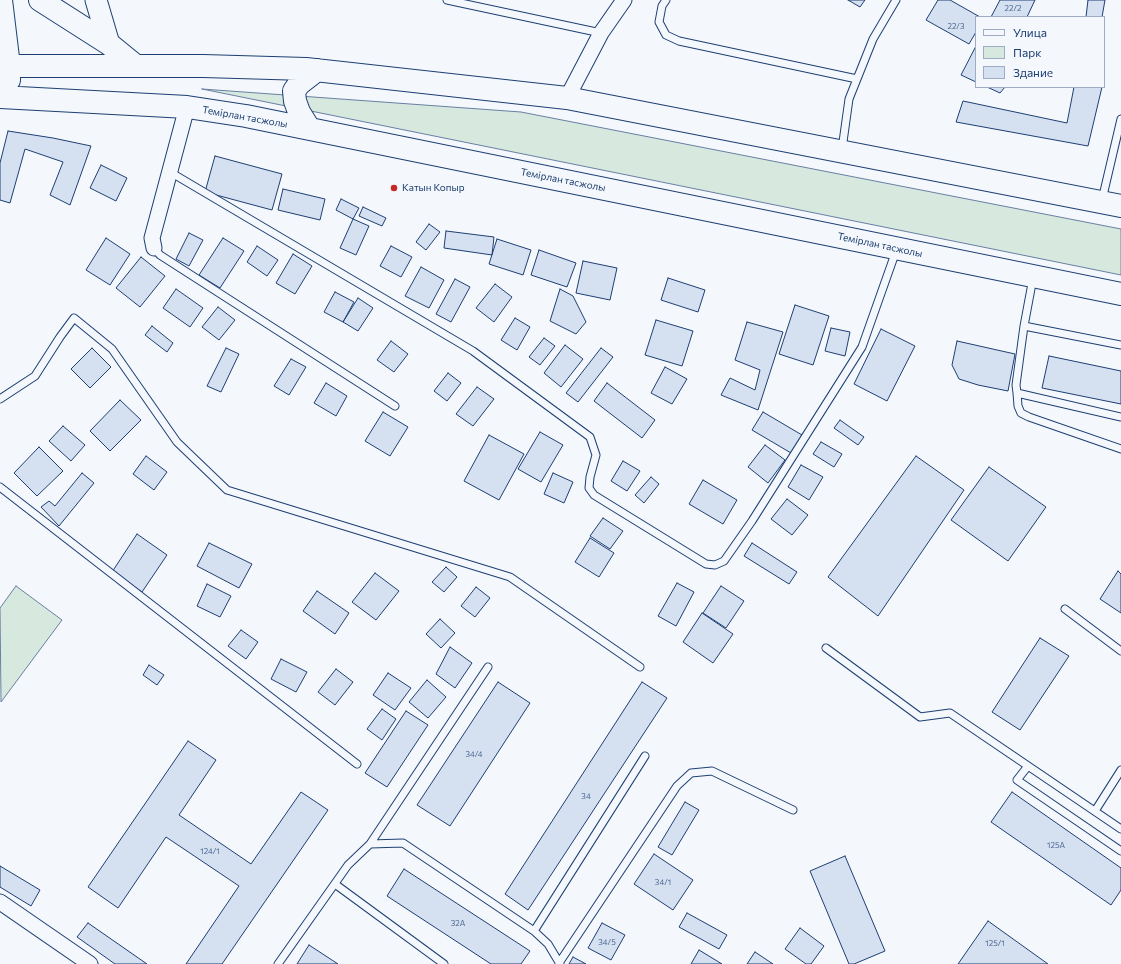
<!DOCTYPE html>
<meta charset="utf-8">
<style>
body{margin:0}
#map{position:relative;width:1121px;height:964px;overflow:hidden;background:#f4f7fb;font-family:Commissioner,sans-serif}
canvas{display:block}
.legend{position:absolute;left:975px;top:16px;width:130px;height:72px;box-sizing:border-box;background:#f4f7fb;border:1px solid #9eadc5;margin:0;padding:5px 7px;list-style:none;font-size:12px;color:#1d3f73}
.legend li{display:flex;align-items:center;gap:8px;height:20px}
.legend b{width:20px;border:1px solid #9eadc5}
</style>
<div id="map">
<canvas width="1121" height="964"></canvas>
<ul class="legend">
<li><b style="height:5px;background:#f4f7fb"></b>Улица</li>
<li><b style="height:11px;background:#d7e8df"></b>Парк</li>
<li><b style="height:11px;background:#d5e0f0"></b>Здание</li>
</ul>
</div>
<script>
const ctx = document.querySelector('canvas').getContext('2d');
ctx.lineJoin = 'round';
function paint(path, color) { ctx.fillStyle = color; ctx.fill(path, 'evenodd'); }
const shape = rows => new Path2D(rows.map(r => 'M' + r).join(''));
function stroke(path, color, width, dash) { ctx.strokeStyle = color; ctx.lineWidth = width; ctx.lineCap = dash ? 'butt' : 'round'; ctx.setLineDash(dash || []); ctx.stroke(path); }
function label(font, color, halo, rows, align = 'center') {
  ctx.font = font + ' Commissioner,sans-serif'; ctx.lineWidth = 3; ctx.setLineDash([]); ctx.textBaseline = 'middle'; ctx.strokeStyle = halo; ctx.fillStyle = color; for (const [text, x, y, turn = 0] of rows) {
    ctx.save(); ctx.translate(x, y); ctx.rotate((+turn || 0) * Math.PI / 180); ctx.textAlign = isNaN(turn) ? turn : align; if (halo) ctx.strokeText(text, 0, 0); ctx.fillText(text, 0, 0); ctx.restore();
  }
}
const green = shape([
 [202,89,521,112,1121,229,1121,275,202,89],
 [16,586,62,620,1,702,0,608,16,586]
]);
const building = shape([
 [848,0,865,0,860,7,848,0],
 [938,0,950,0,980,17,976,17,976,32,969,44,926,20,938,0],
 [1000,0,1035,0,1027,17,991,17,1000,0],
 [1088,0,1105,0,1102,17,1086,17,1088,0],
 [976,46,976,82,961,75,976,46],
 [987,87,1005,87,1000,93,987,87],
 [1074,87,1102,87,1088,146,956,122,963,101,1067,123,1074,87],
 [8,131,53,138,91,146,70,205,50,195,63,162,25,149,10,203,0,200,0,163,8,131],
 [215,156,282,174,272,210,205,192,215,156],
 [101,165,127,178,116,201,90,188,101,165],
 [283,189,325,199,320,220,278,210,283,189],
 [341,199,359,208,353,219,336,210,341,199],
 [363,207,386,218,382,226,359,216,363,207],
 [353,219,369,226,356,255,340,248,353,219],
 [429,224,440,232,426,250,416,242,429,224],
 [446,231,494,237,492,255,444,248,446,231],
 [189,233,203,240,189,266,176,259,189,233],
 [106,238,130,254,110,285,86,270,106,238],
 [223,238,244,251,220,288,199,275,223,238],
 [497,239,531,250,523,275,489,264,497,239],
 [257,246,278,260,267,276,247,262,257,246],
 [391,246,412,257,401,277,380,266,391,246],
 [539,250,576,263,567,287,531,275,539,250],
 [293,254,312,266,295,294,276,283,293,254],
 [141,257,165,276,140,307,116,288,141,257],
 [583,261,617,268,610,300,576,293,583,261],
 [421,267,444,280,429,308,405,296,421,267],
 [668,278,705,290,698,312,661,300,668,278],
 [455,279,470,287,451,322,436,314,455,279],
 [495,284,512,297,494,322,476,308,495,284],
 [176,289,203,308,190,327,163,308,176,289],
 [560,289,573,296,586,322,576,334,550,321,560,289],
 [335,292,354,302,343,322,324,312,335,292],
 [358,298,373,308,358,331,343,322,358,298],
 [795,305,829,316,813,365,779,354,795,305],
 [218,307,235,320,219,340,202,327,218,307],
 [515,318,530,327,517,350,501,340,515,318],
 [656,320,693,331,682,366,645,355,656,320],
 [747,322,783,332,758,410,721,395,730,378,755,390,760,370,735,360,747,322],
 [152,326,173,343,167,352,145,335,152,326],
 [831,328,850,332,845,356,825,351,831,328],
 [881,329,915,346,887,401,854,384,881,329],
 [544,338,555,346,540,365,529,357,544,338],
 [391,341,408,354,394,372,377,360,391,341],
 [957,341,1015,354,1008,391,978,385,959,379,952,365,957,341],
 [565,345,583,359,561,387,544,373,565,345],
 [92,348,111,367,90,388,71,369,92,348],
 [226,348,239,354,221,392,207,386,226,348],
 [601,348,613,357,578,402,566,393,601,348],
 [1049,356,1121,371,1121,404,1042,388,1049,356],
 [291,359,306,367,289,395,274,386,291,359],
 [665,367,687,379,672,404,651,393,665,367],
 [448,373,461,383,447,401,434,391,448,373],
 [326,383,347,396,336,416,314,403,326,383],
 [607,383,655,420,642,438,594,401,607,383],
 [477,387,494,399,473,426,456,414,477,387],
 [120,400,141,420,110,451,90,431,120,400],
 [383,412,408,427,390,456,365,441,383,412],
 [763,412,802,435,791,453,752,430,763,412],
 [840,420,864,437,858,445,834,428,840,420],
 [63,426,85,445,71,461,49,441,63,426],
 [540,432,563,445,541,482,518,469,540,432],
 [489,435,524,454,499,500,464,481,489,435],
 [821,442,842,454,834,467,813,454,821,442],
 [765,445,785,460,768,483,748,467,765,445],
 [39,447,63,471,37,496,14,473,39,447],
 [146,456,167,472,154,490,133,474,146,456],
 [916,456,964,490,878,616,828,577,916,456],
 [623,461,640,471,627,491,611,481,623,461],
 [801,465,823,477,809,500,788,487,801,465],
 [989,467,1046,507,1008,561,951,520,989,467],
 [82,473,94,483,59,526,41,507,49,501,55,506,82,473],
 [553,473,573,482,564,503,544,494,553,473],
 [651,477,659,484,644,503,635,495,651,477],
 [703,480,737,500,723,524,689,504,703,480],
 [787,499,808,515,792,535,771,519,787,499],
 [603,518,623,531,610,549,590,536,603,518],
 [137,534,167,555,142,592,112,572,137,534],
 [590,538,614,553,599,577,575,562,590,538],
 [209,543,252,564,239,588,197,566,209,543],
 [752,543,797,572,789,584,744,556,752,543],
 [446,567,457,577,444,592,432,582,446,567],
 [1118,571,1121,574,1121,613,1100,599,1118,571],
 [375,573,399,591,376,620,352,602,375,573],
 [677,583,694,592,676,626,658,616,677,583],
 [207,584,231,596,220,617,197,606,207,584],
 [721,586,744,601,726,628,703,613,721,586],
 [476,587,490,598,475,617,461,606,476,587],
 [317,591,349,613,335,634,303,611,317,591],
 [702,613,733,634,713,663,683,642,702,613],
 [440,619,455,633,441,648,426,634,440,619],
 [241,630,258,642,246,659,228,646,241,630],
 [1040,638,1069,656,1020,730,992,712,1040,638],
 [450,647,472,663,455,688,436,674,450,647],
 [281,659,307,672,296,692,271,679,281,659],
 [149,665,164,675,157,685,143,675,149,665],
 [336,669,353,682,335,705,318,692,336,669],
 [388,673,411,688,395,710,373,695,388,673],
 [427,680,446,697,428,718,409,702,427,680],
 [498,682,530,703,450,826,417,805,498,682],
 [642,682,667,698,528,910,505,894,642,682],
 [382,709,396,719,382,740,367,729,382,709],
 [406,711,428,725,387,787,365,773,406,711],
 [188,741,216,760,179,815,251,864,301,792,328,810,222,964,186,964,239,886,166,837,118,908,88,887,188,741],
 [1012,792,1121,868,1121,890,1111,905,991,822,1012,792],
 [685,802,699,810,672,855,658,847,685,802],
 [654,854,693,880,673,910,634,884,654,854],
 [845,856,885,951,854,964,849,964,810,871,845,856],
 [0,866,40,890,31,906,0,887,0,866],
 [404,869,530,951,521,964,491,964,387,896,404,869],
 [687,913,727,935,719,949,679,927,687,913],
 [988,921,1048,964,958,964,988,921],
 [88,923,147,964,115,964,77,937,88,923],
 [602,923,625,935,611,960,588,948,602,923],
 [800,928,824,946,811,964,806,964,785,949,800,928],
 [309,945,338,964,297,964,309,945],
 [699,950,722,964,691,964,699,950],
 [755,952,773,964,747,964,755,952],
 [573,957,586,964,569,964,573,957]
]);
const service = shape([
 [447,0,601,33],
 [666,0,662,6,659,22,666,35,679,41,857,79],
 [842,149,849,99,873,39,896,0],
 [170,172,473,351,590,437,596,455,590,477,589,488,594,495,706,564,715,565,724,561,752,521,862,347,896,251],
 [1102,200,1121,119],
 [154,248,160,255,395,406],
 [1033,278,1024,326,1016,385,1017,393,1121,417],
 [1024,326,1121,345],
 [1017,393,1018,406,1021,413,1029,417,1121,449],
 [0,399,35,376,60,337,74,318,112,349,177,442,227,490,510,577,640,667],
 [0,487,357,764],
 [1065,609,1121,651],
 [826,648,920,717,950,713,1121,829],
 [1028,766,1017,780,1121,851],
 [1095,811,1121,770],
 [370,844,488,667],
 [335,884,444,964],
 [534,931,645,756],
 [559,963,677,786,691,773,712,771,793,810],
 [278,964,348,865,370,844,403,843,534,931,548,944,560,964]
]);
const minor = shape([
 [567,98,601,33,624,0],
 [154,248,152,238,187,107],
 [0,902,90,964]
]);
const secondary = shape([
 [96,0,109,44]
]);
const primary = shape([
 [1,0,9,66,9,80],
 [40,0,109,44,136,66],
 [0,66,203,66,306,69,567,98,1121,206],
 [0,97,187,107,246,116,1121,294],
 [309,128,299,112,295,101,294,91,299,84,317,70]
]);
const markers = [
 [394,188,4,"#c62828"]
];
const numberNames = [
 ["22/2",1013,8],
 ["22/3",956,26],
 ["34/4",474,754],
 ["34",586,796],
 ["125А",1056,845],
 ["124/1",210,851],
 ["34/1",663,882],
 ["32А",458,923],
 ["34/5",607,942],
 ["125/1",995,943]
];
const streetNames = [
 ["Темірлан тасжолы",245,117,10],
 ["Темірлан тасжолы",563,180,11],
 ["Темірлан тасжолы",880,245,12]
];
const poiNames = [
 ["Катын Копыр",402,188]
];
paint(green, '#d7e8df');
stroke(green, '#687fa3', 1);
paint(building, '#d5e0f0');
stroke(building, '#1d3f73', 1);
stroke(service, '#1d3f73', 9);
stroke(minor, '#1d3f73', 17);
stroke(secondary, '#1d3f73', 23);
stroke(primary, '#1d3f73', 24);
stroke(service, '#f4f7fb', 7);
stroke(minor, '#f4f7fb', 15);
stroke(secondary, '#f4f7fb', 21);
stroke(primary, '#f4f7fb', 22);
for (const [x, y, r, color] of markers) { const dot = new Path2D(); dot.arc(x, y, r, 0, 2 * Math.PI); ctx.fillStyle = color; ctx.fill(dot); stroke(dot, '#f4f7fb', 1.5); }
label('8px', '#4b6792', null, numberNames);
label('10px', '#1d3f73', '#f4f7fb', streetNames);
label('10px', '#1d3f73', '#f4f7fb', poiNames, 'left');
</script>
